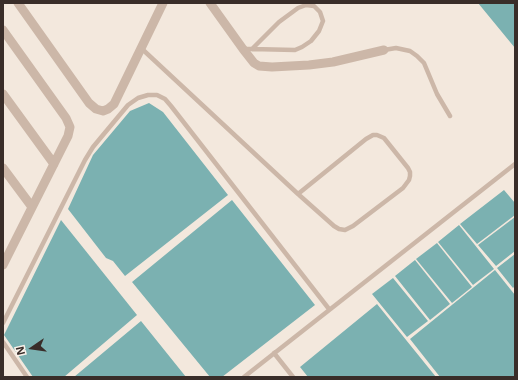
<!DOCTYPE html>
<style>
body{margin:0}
#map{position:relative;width:518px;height:380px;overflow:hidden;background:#f3e8dd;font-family:"Noto Sans",sans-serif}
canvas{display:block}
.frame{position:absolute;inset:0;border:4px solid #392d29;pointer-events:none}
.north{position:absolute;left:12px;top:328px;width:40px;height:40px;-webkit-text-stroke:3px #faf2ea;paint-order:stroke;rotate:257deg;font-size:11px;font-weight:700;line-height:16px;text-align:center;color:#392d29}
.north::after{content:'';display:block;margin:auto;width:14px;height:18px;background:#392d29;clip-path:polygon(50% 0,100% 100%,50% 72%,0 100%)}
</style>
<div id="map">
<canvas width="518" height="380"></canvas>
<div class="frame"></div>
<div class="north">N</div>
</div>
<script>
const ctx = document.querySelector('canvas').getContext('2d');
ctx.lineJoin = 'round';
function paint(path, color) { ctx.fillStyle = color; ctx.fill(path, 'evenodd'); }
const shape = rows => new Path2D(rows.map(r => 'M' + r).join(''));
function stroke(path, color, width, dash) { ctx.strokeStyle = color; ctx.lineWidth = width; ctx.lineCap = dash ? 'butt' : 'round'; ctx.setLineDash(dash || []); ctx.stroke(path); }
const water = shape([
 [478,3,515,3,515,48],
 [149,103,163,112,228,195,125,276,113,261,106,258,68,209,93,155,130,111],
 [504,190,515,203,515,215,477,244,460,224],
 [232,200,315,305,222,377,210,377,132,282],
 [515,217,515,251,496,266,478,245],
 [61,220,137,315,64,377,33,377,4,335],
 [459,225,494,269,473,285,438,242],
 [437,243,472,287,452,303,416,259],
 [515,254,515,286,513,288,497,268],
 [415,260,450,304,430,320,395,276],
 [495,270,515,295,515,377,440,377,410,339],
 [393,278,428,321,407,337,372,294],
 [377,304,436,377,308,377,300,367],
 [141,321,186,377,74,377]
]);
const service = shape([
 [141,48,298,194,334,226,339,229,345,230,353,226,403,188,409,180,410,176,410,172,408,168,384,138,377,135,373,135,366,139,298,194],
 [243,49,252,49,295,50,302,47,311,41,319,31,323,21,320,12,314,6,306,5,298,8,279,22,252,49],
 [384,50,396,48,410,51,417,56,424,63,437,94,450,116],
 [3,323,85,160,93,147,128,105,138,98,148,95,157,95,165,99,171,106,329,309],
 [3,342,27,377],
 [274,353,293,377],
 [244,377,515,164]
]);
const minor = shape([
 [18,3,89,103,96,109,103,111,108,109,114,104,163,3],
 [210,3,243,49,254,63,259,66,272,67,309,65,333,62,384,50],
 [3,30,66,118,70,127,68,136,3,265],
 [3,94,54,164],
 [3,168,32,207]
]);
paint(water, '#7bb1b1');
stroke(service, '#ccb7a8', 4.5);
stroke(minor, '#ccb7a8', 9);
</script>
